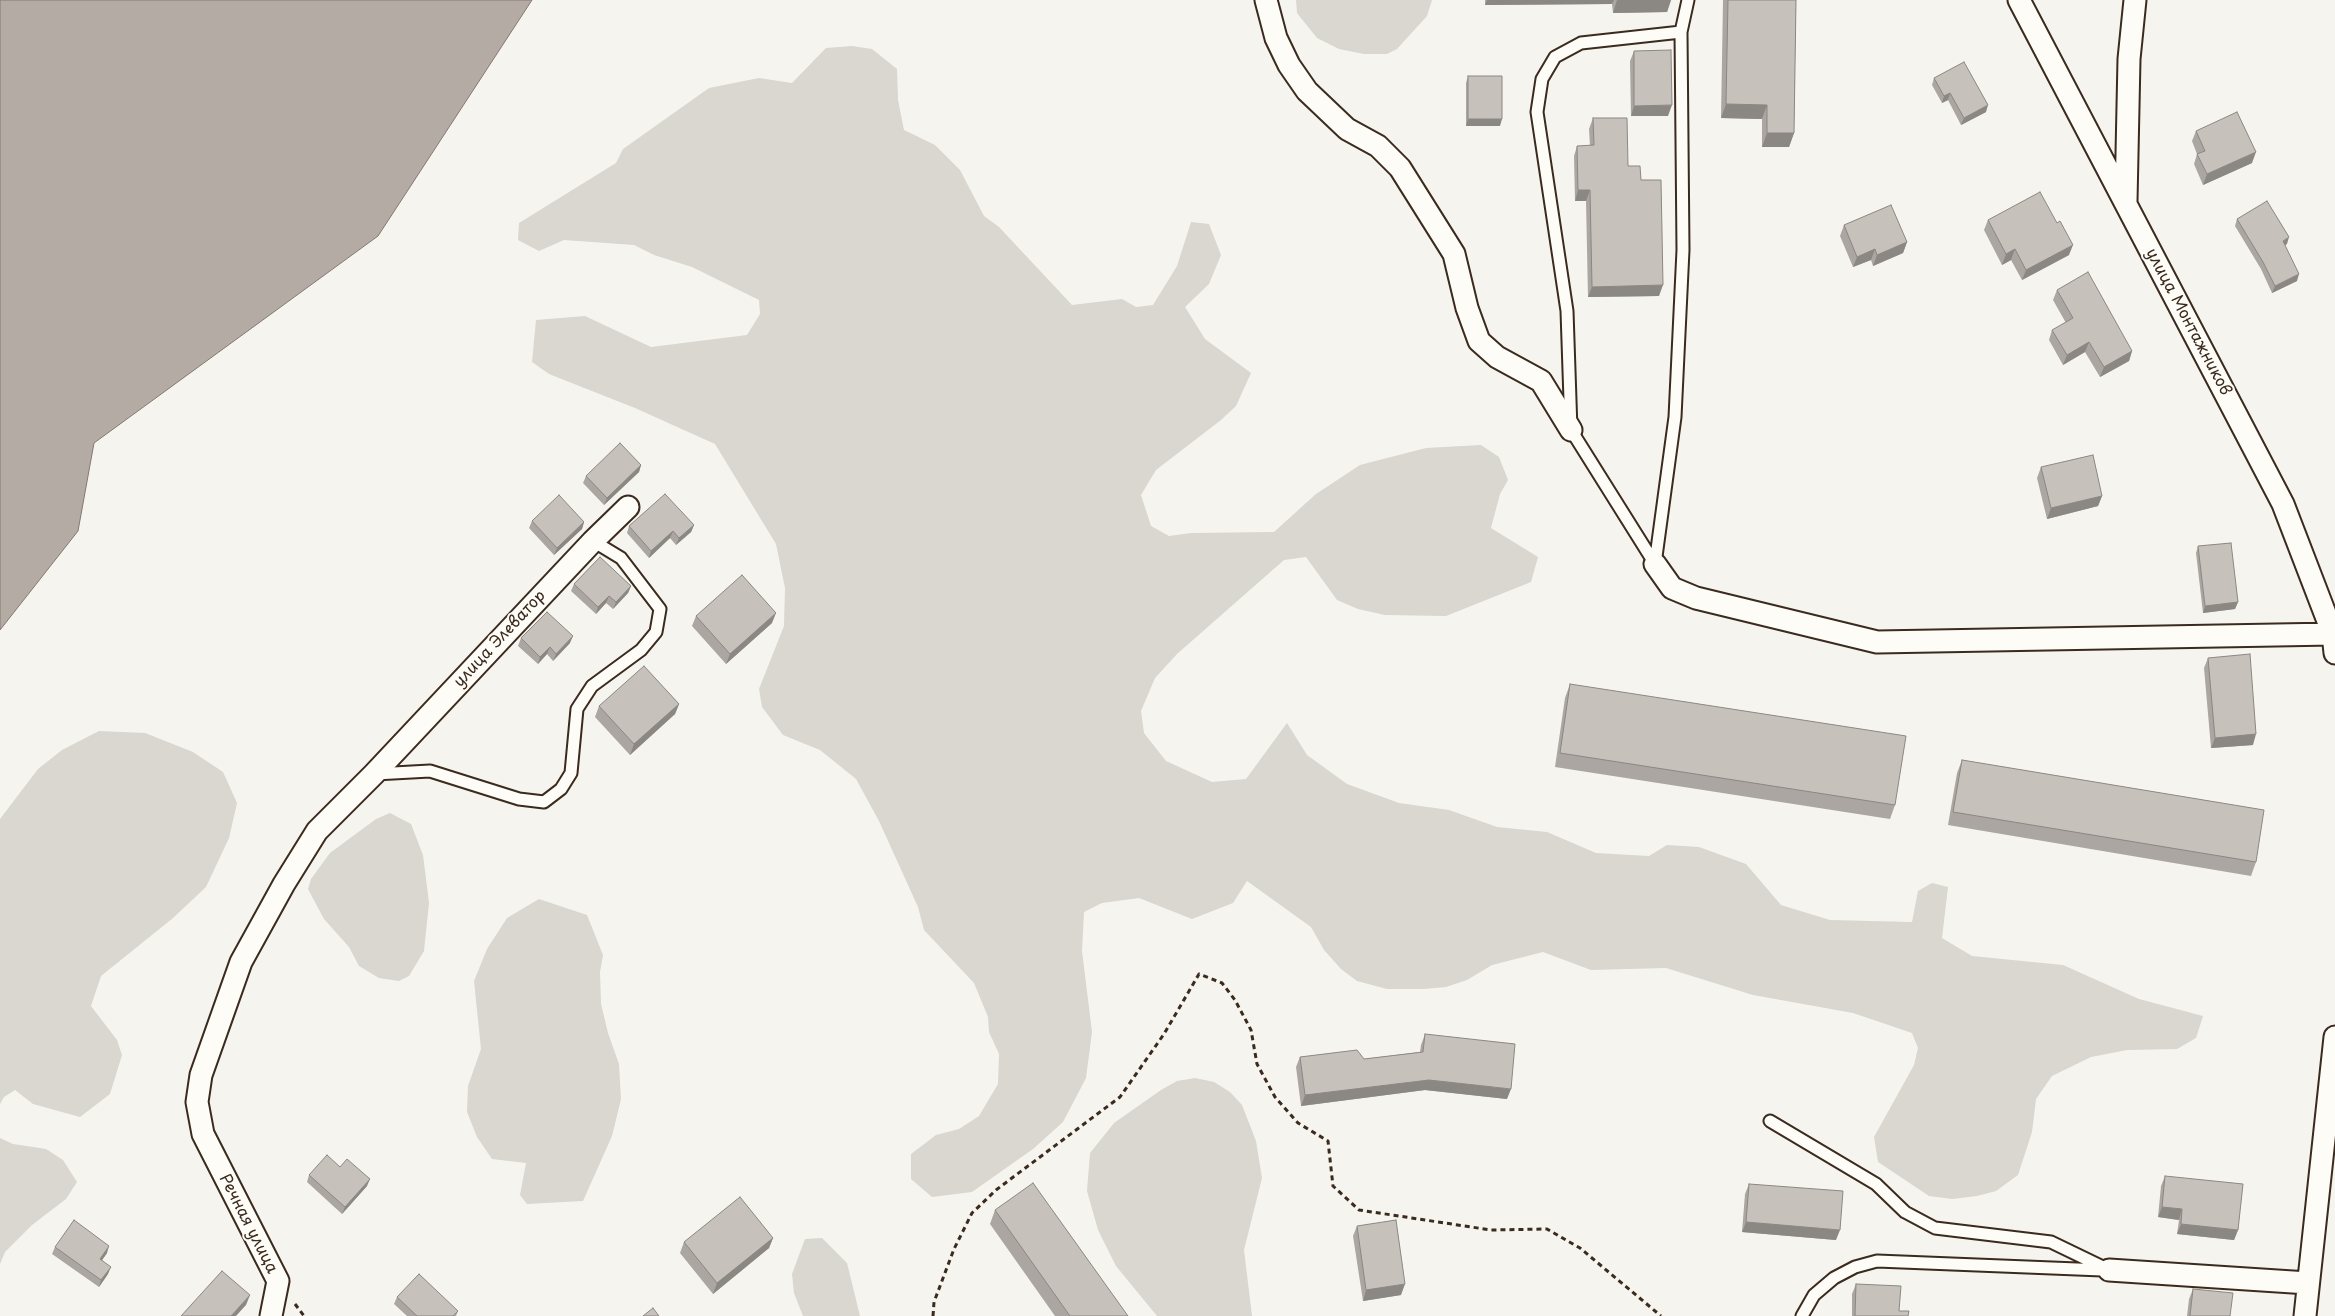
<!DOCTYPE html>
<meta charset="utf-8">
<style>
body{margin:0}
canvas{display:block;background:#f5f4ee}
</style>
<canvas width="2335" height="1316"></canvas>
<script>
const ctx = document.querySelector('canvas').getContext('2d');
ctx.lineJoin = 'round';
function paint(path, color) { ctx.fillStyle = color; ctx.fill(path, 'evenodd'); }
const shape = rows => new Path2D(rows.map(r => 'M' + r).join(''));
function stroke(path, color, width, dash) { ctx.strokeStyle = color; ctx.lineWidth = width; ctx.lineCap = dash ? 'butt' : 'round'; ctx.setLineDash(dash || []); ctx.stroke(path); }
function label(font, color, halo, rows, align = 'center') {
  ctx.font = font + ' "Playpen Sans",sans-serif'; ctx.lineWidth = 4; ctx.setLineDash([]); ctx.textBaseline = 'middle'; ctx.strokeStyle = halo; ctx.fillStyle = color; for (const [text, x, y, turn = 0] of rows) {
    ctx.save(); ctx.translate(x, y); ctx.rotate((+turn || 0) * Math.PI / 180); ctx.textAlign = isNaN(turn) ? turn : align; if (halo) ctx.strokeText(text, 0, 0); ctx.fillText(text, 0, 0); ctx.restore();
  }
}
const green = shape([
 [1296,0,1432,0,1427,16,1397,49,1387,54,1364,54,1339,49,1317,38,1297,13],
 [852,46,872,49,897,69,898,100,904,130,935,145,960,170,984,216,999,227,1072,305,1122,299,1136,307,1153,305,1177,266,1191,222,1209,224,1221,255,1209,284,1185,307,1205,339,1251,373,1236,406,1221,420,1156,470,1141,495,1151,526,1169,536,1191,533,1274,532,1316,494,1360,465,1426,448,1481,445,1499,457,1508,480,1500,494,1491,528,1538,557,1531,582,1446,616,1385,615,1358,609,1337,600,1306,557,1284,560,1177,654,1155,678,1141,711,1144,733,1166,761,1212,782,1246,779,1287,723,1307,755,1347,784,1399,803,1449,810,1497,827,1547,832,1596,853,1649,856,1667,845,1699,847,1746,864,1781,905,1830,920,1912,922,1918,891,1932,883,1948,887,1942,938,1972,956,2063,965,2139,999,2203,1016,2196,1038,2177,1049,2127,1050,2091,1057,2052,1076,2036,1099,2032,1132,2018,1175,1996,1191,1977,1196,1952,1199,1929,1196,1878,1162,1874,1137,1914,1065,1918,1048,1912,1033,1853,1013,1753,995,1666,968,1591,970,1543,952,1492,965,1467,980,1446,987,1424,989,1387,989,1357,981,1341,969,1324,950,1311,927,1247,881,1233,903,1192,919,1139,898,1102,903,1084,912,1082,951,1092,1032,1086,1078,1063,1122,1033,1149,972,1192,932,1197,911,1179,911,1154,936,1135,959,1129,979,1116,998,1084,999,1054,989,1032,988,1017,974,983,924,930,918,907,879,821,856,779,820,750,783,735,762,707,759,689,784,626,785,588,776,544,715,444,635,408,549,374,532,362,536,320,585,316,651,347,747,335,760,314,759,300,692,267,654,255,634,245,564,240,539,251,518,240,519,223,616,163,623,149,709,88,759,78,792,83,826,48],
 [99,731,145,733,193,752,223,772,237,803,229,838,206,887,173,918,101,976,91,1006,117,1040,122,1055,110,1094,80,1117,33,1104,15,1090,4,1097,0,1104,0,819,38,769,62,750],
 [390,813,411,824,423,855,429,903,424,951,409,976,399,981,379,978,359,966,349,947,324,919,308,889,311,879,330,853,376,819],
 [539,899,587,915,603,955,600,972,601,1004,608,1033,619,1064,621,1099,612,1136,583,1201,527,1204,520,1195,526,1163,492,1159,477,1137,467,1112,468,1086,481,1049,474,981,487,949,507,918],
 [1195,1078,1214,1082,1230,1092,1242,1105,1256,1141,1262,1178,1244,1250,1252,1316,1157,1316,1116,1266,1098,1230,1087,1191,1090,1153,1114,1123,1161,1090,1177,1081],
 [0,1138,13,1144,46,1149,63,1160,77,1182,66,1199,32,1225,5,1252,0,1264],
 [822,1238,847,1263,860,1316,803,1316,794,1293,792,1274,805,1239]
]);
const water = shape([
 [0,0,532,0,378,236,94,443,78,531,0,630,0,0]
]);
const path = shape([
 [295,1304,304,1316],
 [933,1316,934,1302,954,1249,972,1213,996,1190,1120,1097,1164,1034,1199,974,1222,983,1235,1000,1251,1030,1257,1064,1275,1097,1298,1123,1328,1141,1333,1186,1359,1210,1491,1230,1547,1229,1580,1248,1661,1316]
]);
const service = shape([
 [1655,564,1571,430,1567,311,1537,112,1542,79,1555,57,1581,43,1681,32],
 [1655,564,1675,417,1683,250,1681,32,1688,0],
 [375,774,430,771,519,799,544,802,561,789,571,773,577,709,592,686,641,650,656,632,660,609,621,558,593,541],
 [1770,1121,1876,1184,1905,1212,1935,1228,2051,1242,2109,1270],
 [1802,1316,1814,1295,1834,1278,1855,1267,1877,1261,2102,1270]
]);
const minor = shape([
 [1266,0,1276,38,1289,65,1307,91,1347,129,1378,146,1400,168,1454,254,1467,308,1479,341,1497,357,1541,381,1571,430],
 [2019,0,2283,504,2333,634,2335,653],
 [2126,201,2129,59,2135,0],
 [1655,564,1672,588,1696,598,1877,642,2333,634],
 [2109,1270,2308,1283],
 [271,1316,278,1281,203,1134,197,1102,201,1075,241,962,284,884,317,831,374,774,593,541,628,507],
 [2305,1316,2335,1037]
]);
const wall = shape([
 [1485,0,1671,0,1667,12,1613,13,1612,4,1485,5],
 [1723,0,1796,0,1794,133,1789,147,1762,147,1762,119,1721,118],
 [1634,51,1668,116,1631,116,1630,61],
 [1468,76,1500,126,1466,126,1466,83],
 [1934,78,1986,112,1961,125,1948,100,1942,103,1932,85],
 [1593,118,1628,166,1641,180,1659,296,1588,297,1586,201,1575,201,1574,156,1577,146,1590,146,1589,129],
 [2196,131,2252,163,2203,185,2194,164,2197,154,2192,141],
 [2237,219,2287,244,2285,245,2297,281,2272,293,2261,269,2235,226],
 [1988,220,2069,255,2022,280,2011,260,2002,265,1984,230],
 [1844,225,1907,242,1903,253,1873,266,1871,260,1853,267,1840,236],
 [2057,290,2132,351,2129,361,2100,377,2085,352,2063,365,2049,340,2052,330,2066,323,2053,300],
 [641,465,639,472,604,505,583,483,586,476],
 [2041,467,2102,496,2098,506,2047,519,2037,478],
 [532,521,584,522,582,529,554,555,529,528],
 [694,525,691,532,676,545,670,538,649,558,627,533,629,526],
 [2198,546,2238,602,2235,609,2203,613,2196,553],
 [574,584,631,586,628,593,613,609,606,603,596,614,571,591],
 [696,616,772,623,726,664,692,626],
 [521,638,570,643,553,661,547,654,538,664,518,646],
 [2208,658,2253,745,2211,748,2204,668],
 [1570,684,1895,805,1890,819,1555,767,1565,698],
 [679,704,675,714,630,755,595,717,599,706],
 [1962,760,2256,862,2251,876,1948,825,1957,773],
 [1425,1034,1507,1099,1425,1090,1301,1106,1296,1067,1300,1057,1364,1059,1420,1052,1421,1045],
 [309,1175,367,1186,342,1214,307,1182],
 [2165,1176,2238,1230,2234,1240,2177,1234,2179,1220,2158,1217,2161,1186],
 [1749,1184,1836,1240,1742,1232,1745,1194],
 [995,1210,1128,1316,1055,1316,990,1224],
 [1357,1226,1401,1295,1363,1301,1353,1236],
 [773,1238,769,1248,713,1294,680,1253,684,1242],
 [55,1247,107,1253,102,1260,108,1274,99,1287,52,1254],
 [1856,1284,1899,1311,1908,1316,1852,1316,1852,1294],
 [2193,1289,2230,1316,2187,1316,2189,1299],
 [397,1297,458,1311,456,1316,407,1316,394,1304]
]);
const shadedWall = shape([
 [1487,0,1614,0,1612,4,1485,5],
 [1617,0,1671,0,1667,12,1613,13],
 [1950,93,1948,100,1942,103,1944,96],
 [1726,104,1767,105,1762,119,1721,118],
 [1672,105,1668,116,1631,116,1634,106],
 [1988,105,1986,112,1961,125,1964,118],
 [1468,119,1502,119,1500,126,1466,126],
 [1767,133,1794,133,1789,147,1762,147],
 [2256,152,2252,163,2203,185,2207,174],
 [1578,190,1590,190,1586,201,1575,201],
 [2289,237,2287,244,2280,248,2283,241],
 [1907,242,1903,253,1873,266,1877,255],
 [2073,245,2069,255,2022,280,2026,270],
 [1875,249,1871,260,1853,267,1857,257],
 [2015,249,2011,260,2002,265,2006,254],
 [2299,274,2297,281,2272,293,2275,286],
 [1663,285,1659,296,1588,297,1592,287],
 [2089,342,2085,352,2063,365,2067,355],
 [2132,351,2129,361,2100,377,2104,367],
 [641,465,639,472,604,505,607,498],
 [2102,496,2098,506,2047,519,2051,508],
 [584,522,582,529,554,555,557,548],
 [694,525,691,532,676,545,679,538],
 [673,531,670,538,649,558,651,551],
 [631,586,628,593,613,609,616,602],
 [609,596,606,603,596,614,598,607],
 [2238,602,2235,609,2203,613,2205,606],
 [776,613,772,623,726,664,730,654],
 [573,636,570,643,553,661,556,654],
 [550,647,547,654,538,664,540,657],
 [679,704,675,714,630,755,634,744],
 [2256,734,2253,745,2211,748,2215,738],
 [1429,1080,1511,1089,1507,1099,1425,1090,1301,1106,1305,1095],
 [370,1179,367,1186,342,1214,345,1207],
 [2162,1207,2182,1209,2179,1220,2158,1217],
 [1746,1222,1840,1230,1836,1240,1742,1232],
 [2181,1224,2238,1230,2234,1240,2177,1234],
 [773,1238,769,1248,713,1294,717,1283],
 [109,1246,107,1253,98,1266,100,1259],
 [111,1267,108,1274,99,1287,101,1280],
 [1405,1284,1401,1295,1363,1301,1366,1290],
 [250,1295,246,1305,236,1316,231,1316]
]);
const building = shape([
 [1728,0,1796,0,1794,133,1767,133,1767,105,1726,104,1728,0],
 [1671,50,1672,105,1634,106,1634,51,1671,50],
 [1964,62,1988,105,1964,118,1950,93,1944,96,1934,78,1964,62],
 [1468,76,1502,76,1502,119,1468,119,1468,76],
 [2237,112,2256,152,2207,174,2197,154,2205,151,2196,131,2237,112],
 [1593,118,1627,118,1628,166,1640,166,1641,180,1661,180,1663,285,1592,287,1590,190,1578,190,1577,146,1594,145,1593,118],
 [2040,192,2057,223,2060,221,2073,245,2026,270,2015,249,2006,254,1988,220,2040,192],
 [2267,201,2289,237,2283,241,2299,274,2275,286,2263,262,2237,219,2267,201],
 [1891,205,1907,242,1877,255,1875,249,1857,257,1844,225,1891,205],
 [2088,272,2132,351,2104,367,2089,342,2067,355,2052,330,2073,318,2057,290,2088,272],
 [620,443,641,465,607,498,586,476,620,443],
 [2093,455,2102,496,2051,508,2041,467,2093,455],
 [665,494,694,525,679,538,673,531,651,551,629,526,665,494],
 [559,495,584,522,557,548,532,521,559,495],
 [2231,543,2238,602,2205,606,2198,546,2231,543],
 [600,557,631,586,616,602,609,596,598,607,574,584,600,557],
 [742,575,776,613,730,654,696,616,742,575],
 [547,612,573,636,556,654,550,647,540,657,521,638,547,612],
 [2250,654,2256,734,2215,738,2208,658,2250,654],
 [644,666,679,704,634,744,599,706,644,666],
 [1570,684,1906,736,1895,805,1560,753,1570,684],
 [1962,760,2264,810,2256,862,1953,812,1962,760],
 [1425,1034,1515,1044,1511,1089,1429,1080,1305,1095,1300,1057,1357,1050,1364,1059,1423,1052,1425,1034],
 [327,1155,340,1167,347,1159,370,1179,345,1207,309,1175,327,1155],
 [2165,1176,2243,1184,2238,1230,2181,1224,2182,1209,2162,1207,2165,1176],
 [1033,1183,1128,1316,1070,1316,995,1210,1033,1183],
 [1749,1184,1843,1191,1840,1230,1746,1222,1749,1184],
 [740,1197,773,1238,717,1283,684,1242,740,1197],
 [74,1220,109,1246,100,1259,111,1267,101,1280,55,1247,74,1220],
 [1396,1220,1405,1284,1366,1290,1357,1226,1396,1220],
 [222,1271,250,1295,231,1316,181,1316,222,1271],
 [419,1274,458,1311,453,1316,417,1316,397,1297,419,1274],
 [1856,1284,1901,1286,1899,1311,1909,1311,1908,1316,1855,1316,1856,1284],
 [2193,1289,2233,1293,2230,1316,2190,1316,2193,1289],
 [653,1308,659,1316,643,1316,653,1308]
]);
const streetNames = [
 ["улица Монтажников",2188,322,62],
 ["улица Элеватор",500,639,-47],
 ["Речная улица",248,1224,63]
];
paint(green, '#dad6d0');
paint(water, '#b4aca4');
stroke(water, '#84786e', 1);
stroke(service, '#3b2a1e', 15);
stroke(minor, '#3b2a1e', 25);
stroke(path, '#3b2a1e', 3, [5, 4]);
stroke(service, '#fdfcf7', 11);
stroke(minor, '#fdfcf7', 21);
paint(wall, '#aba6a1');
paint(shadedWall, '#8b8783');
paint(building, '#c7c1bb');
stroke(building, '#8b8783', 1);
label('16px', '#3b2a1e', '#fdfcf7', streetNames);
</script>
